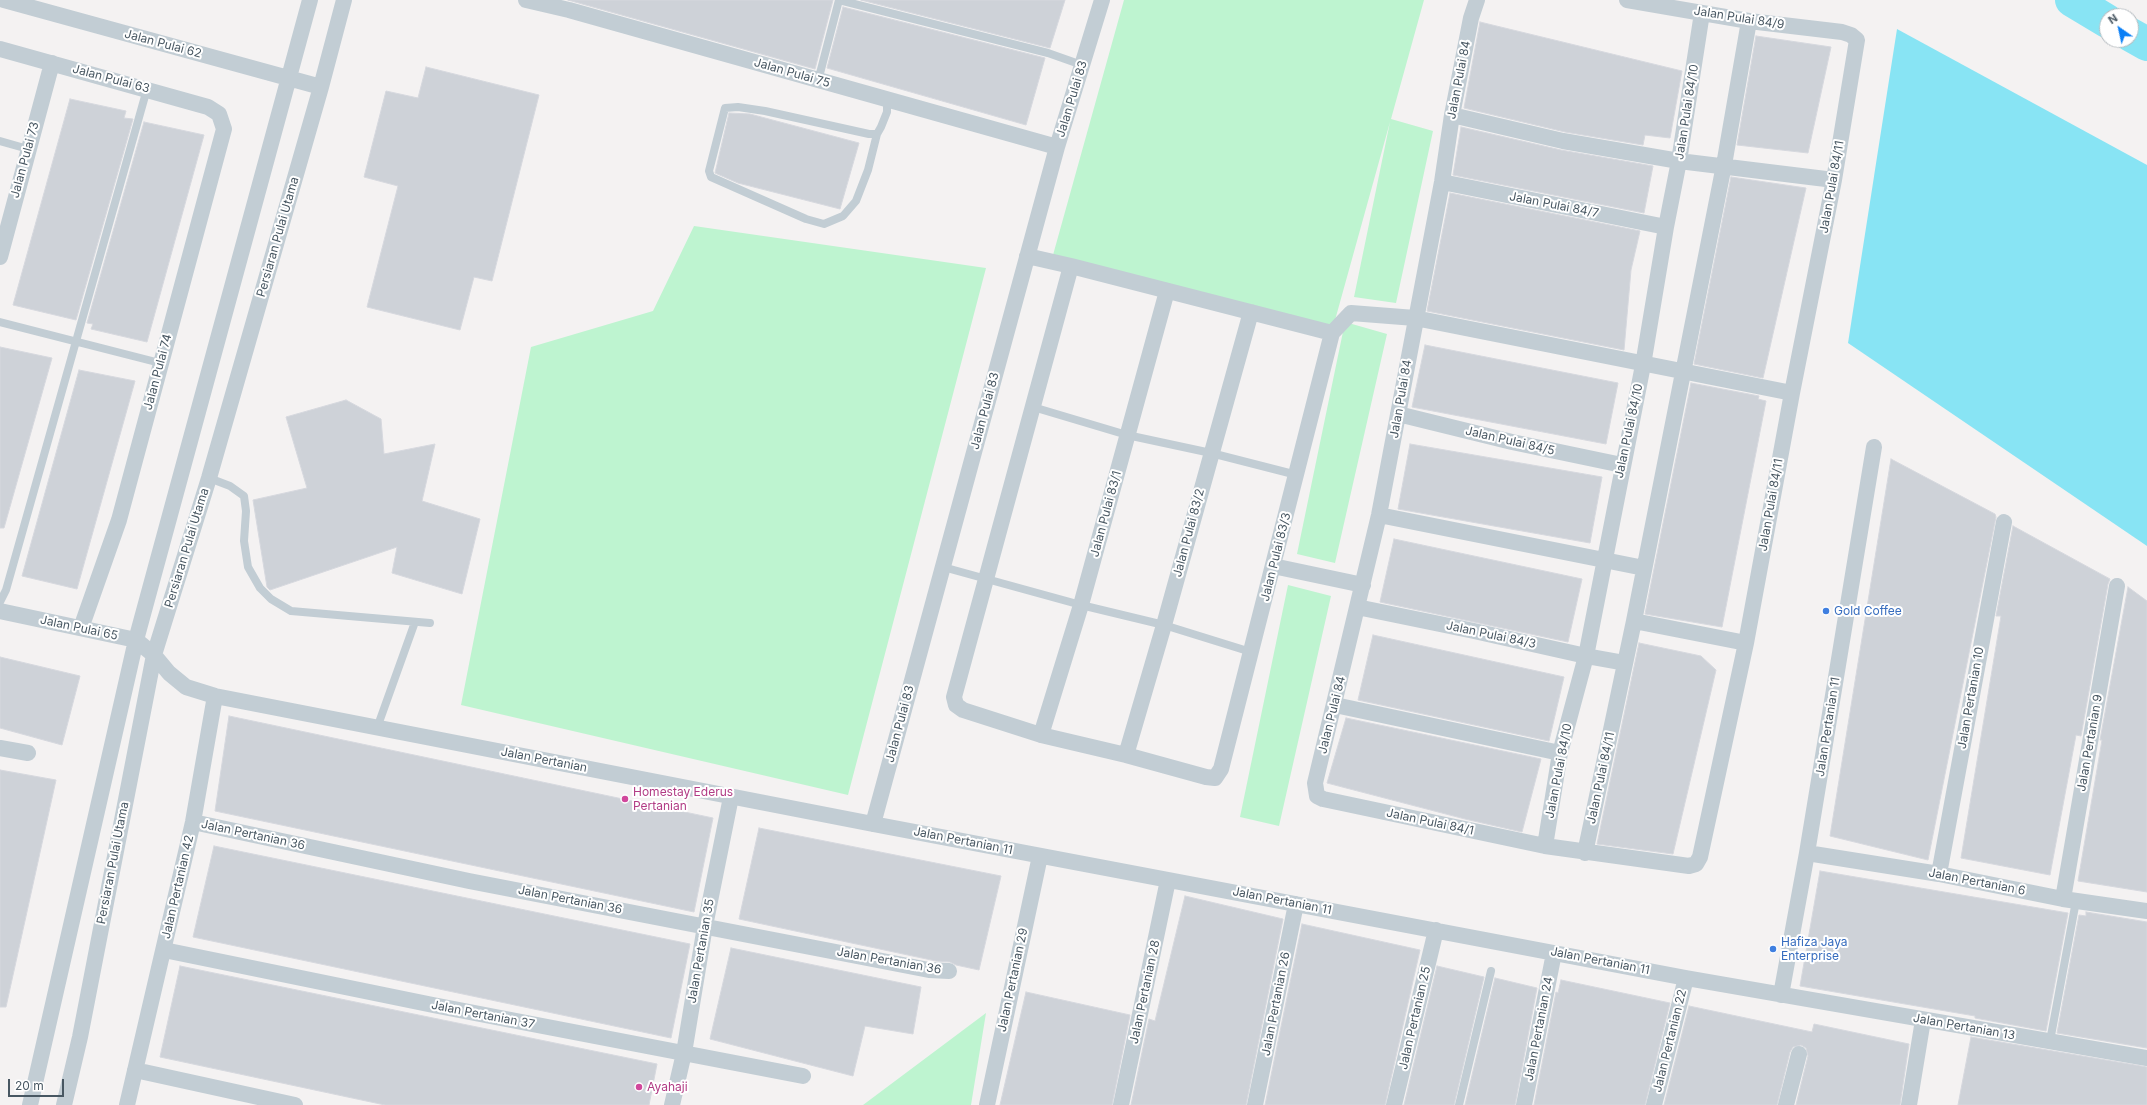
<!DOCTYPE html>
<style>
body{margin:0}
#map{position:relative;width:2147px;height:1105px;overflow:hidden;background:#f4f2f2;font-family:Inter,sans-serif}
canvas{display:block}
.north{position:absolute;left:2099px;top:8px;width:40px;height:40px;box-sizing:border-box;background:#fff;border:1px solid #b6bcc0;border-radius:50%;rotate:326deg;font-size:11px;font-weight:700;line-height:16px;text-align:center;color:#485762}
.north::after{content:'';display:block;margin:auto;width:14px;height:18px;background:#0a7ff6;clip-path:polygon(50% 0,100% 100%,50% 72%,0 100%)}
.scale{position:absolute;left:8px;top:1079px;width:56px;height:18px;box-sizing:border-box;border:2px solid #485762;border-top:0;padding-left:5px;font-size:12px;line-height:14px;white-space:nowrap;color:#485762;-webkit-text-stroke:3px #fff;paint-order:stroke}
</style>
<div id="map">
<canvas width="2147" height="1105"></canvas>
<div class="north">N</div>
<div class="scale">20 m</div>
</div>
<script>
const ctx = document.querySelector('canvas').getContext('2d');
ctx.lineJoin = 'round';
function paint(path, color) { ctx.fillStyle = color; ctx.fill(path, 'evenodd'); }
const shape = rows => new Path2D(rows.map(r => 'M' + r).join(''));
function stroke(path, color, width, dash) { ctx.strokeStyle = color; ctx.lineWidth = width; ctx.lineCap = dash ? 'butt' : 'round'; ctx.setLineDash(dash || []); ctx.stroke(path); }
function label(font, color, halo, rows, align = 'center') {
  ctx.font = font + ' Inter,sans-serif'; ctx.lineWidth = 4; ctx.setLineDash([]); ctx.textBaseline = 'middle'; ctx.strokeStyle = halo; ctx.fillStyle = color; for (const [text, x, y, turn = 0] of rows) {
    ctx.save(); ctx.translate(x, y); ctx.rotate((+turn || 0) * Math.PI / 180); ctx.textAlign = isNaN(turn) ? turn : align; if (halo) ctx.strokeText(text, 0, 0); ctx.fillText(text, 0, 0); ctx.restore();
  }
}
const green = shape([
 [1124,0,1424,0,1391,119,1433,131,1396,303,1354,297,1390,122,1332,331,1053,255],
 [694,226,986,268,848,795,461,705,531,347,653,311],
 [1345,322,1387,334,1335,563,1297,554],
 [1288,585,1331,596,1279,826,1240,817],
 [986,1013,971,1105,863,1105]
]);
const water = shape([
 [1897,29,2147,165,2147,546,1848,343]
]);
const river = shape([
 [2072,0,2107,21],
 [2131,35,2147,44]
]);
const building = shape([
 [568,0,833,0,815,69,568,0],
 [861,0,1065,0,1050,48,861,0],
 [843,7,1045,58,1026,125,827,68,843,7],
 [1480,22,1682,71,1670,138,1645,135,1643,145,1565,132,1464,108,1480,22],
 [1756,36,1831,47,1808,153,1737,145,1756,36],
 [426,67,539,95,492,281,474,277,460,330,367,307,398,186,364,177,386,91,418,98,426,67],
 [70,99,126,111,124,118,133,119,76,320,13,305,70,99],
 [729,113,750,114,859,143,840,209,738,183,715,173,729,113],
 [144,122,204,135,147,342,91,329,93,324,87,323,144,122],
 [1461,127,1561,150,1653,166,1644,213,1453,175,1461,127],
 [1731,177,1806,188,1763,378,1694,364,1731,177],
 [1450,193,1640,231,1631,270,1624,350,1427,311,1450,193],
 [1425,345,1618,383,1606,444,1412,407,1425,345],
 [0,347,52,358,4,528,0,528,0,347],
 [79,370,135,381,77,589,22,576,79,370],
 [1691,383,1759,396,1758,399,1766,401,1722,627,1645,614,1691,383],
 [346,400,381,419,384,454,435,444,422,501,480,519,462,594,392,573,397,547,270,590,267,587,253,500,307,488,286,417,346,400],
 [1410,444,1602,477,1590,543,1398,509,1410,444],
 [1891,459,1995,514,1996,517,1928,860,1830,836,1891,459],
 [2013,526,2110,579,2108,584,2081,736,2076,735,2050,875,1961,858,2001,616,1996,616,2013,526],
 [1394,539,1582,579,1568,642,1380,602,1394,539],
 [2128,587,2147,601,2147,892,2078,881,2102,740,2100,740,2128,587],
 [1373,635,1564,677,1549,741,1358,700,1373,635],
 [1639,643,1701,656,1716,670,1673,854,1597,844,1639,643],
 [0,657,80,676,62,745,0,728,0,657],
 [229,716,713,818,694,912,215,811,229,716],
 [1346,718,1541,759,1522,832,1465,819,1327,783,1346,718],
 [0,770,56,780,6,1007,0,1007,0,770],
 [759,828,1001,876,979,970,956,965,950,962,936,961,739,919,759,828],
 [214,846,690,944,671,1038,193,937,214,846],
 [1820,871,2068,913,2046,1031,1975,1018,1975,1016,1800,986,1820,871],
 [1185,896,1283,919,1246,1105,1131,1105,1149,1019,1155,1021,1185,896],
 [2086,912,2147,922,2147,1048,2057,1033,2079,915,2086,916,2086,912],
 [1302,924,1420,950,1385,1105,1265,1105,1302,924],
 [731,948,921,987,913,1034,865,1026,853,1076,710,1039,731,948],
 [180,966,657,1064,649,1105,385,1105,160,1057,180,966],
 [1437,966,1484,977,1454,1105,1404,1105,1437,966],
 [1495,978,1537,988,1515,1105,1465,1105,1495,978],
 [1561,980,1670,1003,1645,1105,1534,1105,1556,992,1558,993,1561,980],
 [1026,992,1130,1015,1112,1105,1000,1105,1026,992],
 [1689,1006,1812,1032,1814,1024,1909,1044,1900,1105,1796,1105,1808,1056,1806,1048,1801,1045,1793,1047,1790,1052,1777,1105,1664,1105,1689,1006],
 [1971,1037,2147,1067,2147,1105,1958,1105,1971,1037]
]);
const service = shape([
 [839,0,1048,53,1082,65],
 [818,81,839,0],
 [877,134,868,170,856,201,843,216,824,224,806,219,711,177,709,171,725,108,738,107,765,111,869,134,877,134,881,127,887,112,887,99],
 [0,141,28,149],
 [0,322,160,363],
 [1033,407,1127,435,1211,453,1297,475],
 [209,478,230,486,244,496,246,511,244,541,248,567,260,588,271,599,291,611,430,623],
 [943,567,1081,605,1164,625,1251,652],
 [0,602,6,590,147,89],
 [377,728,415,622],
 [2050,1041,2076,901],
 [1459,1105,1491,971]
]);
const minor = shape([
 [4,0,321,87],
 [526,0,569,10,1057,147],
 [1477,0,1471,18,1452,115,1442,182,1379,515,1315,783,1317,796,1323,799,1545,846,1689,866,1696,864,1700,857,1746,643,1792,393,1834,180,1857,40,1851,35,1842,32,1749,21,1627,0],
 [0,49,208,107,219,114,224,129,119,520,81,628],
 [1452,115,1563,141,1679,161,1834,180],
 [1442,182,1666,227],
 [1027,256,1071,266,1332,333],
 [0,257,52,63],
 [1071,266,954,697,956,705,963,710,1041,735,1126,755,1206,777,1215,778,1221,769,1332,333,1351,313,1415,318,1792,393],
 [1398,414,1512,442,1622,465],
 [1379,515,1644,568],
 [1273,566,1363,585],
 [1357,607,1474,631,1586,656,1625,663],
 [0,611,136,640,154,655,169,673,186,687,215,696,873,824,1686,978,2147,1058],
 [1634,621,1746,643],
 [1335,705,1560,753],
 [1041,735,1081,605,1167,291],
 [0,748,28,753],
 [1126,755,1164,625,1251,312],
 [193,822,469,881,929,970,949,971],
 [873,824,1057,147,1102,0],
 [1545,846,1560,753,1586,656,1643,365,1666,227,1679,161,1702,13],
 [1585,853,1634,621,1724,165,1749,21],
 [1807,853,1939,874,2063,899,2147,911],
 [1939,874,2004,522],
 [2063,899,2117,586],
 [164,950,433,1005,803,1076],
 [1781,995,1807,853,1874,447],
 [135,1070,295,1105],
 [30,1105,136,640,310,0],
 [64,1105,80,1037,154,655,209,478,321,87,344,0],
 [127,1105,193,822,215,696],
 [672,1105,684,1053,705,926,731,797],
 [987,1105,1040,856],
 [1121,1105,1168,880],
 [1255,1105,1296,904],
 [1394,1105,1436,930],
 [1524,1105,1554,953],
 [1654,1105,1686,978],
 [1786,1105,1799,1054],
 [1909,1105,1923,1020]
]);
const markers = [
 [1826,611,4,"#3f7fe0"],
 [625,799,4,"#d1479c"],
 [1773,949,4,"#3f7fe0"],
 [639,1087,4,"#d1479c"]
];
const streetNames = [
 ["Jalan Pulai 84/9",1739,18,9],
 ["Jalan Pulai 62",163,44,15],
 ["Jalan Pulai 75",792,73,16],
 ["Jalan Pulai 63",111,79,15],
 ["Jalan Pulai 84",1459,80,-79],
 ["Jalan Pulai 83",1072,99,-73],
 ["Jalan Pulai 84/10",1687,112,-81],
 ["Jalan Pulai 73",25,160,-75],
 ["Jalan Pulai 84/11",1832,187,-80],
 ["Jalan Pulai 84/7",1554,205,11],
 ["Persiaran Pulai Utama",278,237,-74],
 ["Jalan Pulai 74",158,372,-75],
 ["Jalan Pulai 84",1401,399,-80],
 ["Jalan Pulai 83",985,411,-75],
 ["Jalan Pulai 84/10",1629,431,-78],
 ["Jalan Pulai 84/5",1510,441,13],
 ["Jalan Pulai 84/11",1771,505,-80],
 ["Jalan Pulai 83/1",1106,514,-75],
 ["Jalan Pulai 83/2",1189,533,-75],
 ["Persiaran Pulai Utama",187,548,-73],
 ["Jalan Pulai 83/3",1276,557,-76],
 ["Jalan Pulai 65",79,628,12],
 ["Jalan Pulai 84/3",1491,635,12],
 ["Jalan Pertanian 10",1971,698,-80],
 ["Jalan Pulai 84",1332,715,-76],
 ["Jalan Pulai 83",900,724,-75],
 ["Jalan Pertanian 11",1828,727,-81],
 ["Jalan Pertanian 9",2090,743,-80],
 ["Jalan Pertanian",544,760,11],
 ["Jalan Pulai 84/10",1559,771,-79],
 ["Jalan Pulai 84/11",1601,778,-78],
 ["Jalan Pulai 84/1",1430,822,12],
 ["Jalan Pertanian 36",253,835,12],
 ["Jalan Pertanian 11",963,841,11],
 ["Persiaran Pulai Utama",113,863,-79],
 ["Jalan Pertanian 6",1977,882,11],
 ["Jalan Pertanian 42",178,887,-77],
 ["Jalan Pertanian 36",570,900,11],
 ["Jalan Pertanian 11",1282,901,11],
 ["Jalan Pertanian 35",701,951,-80],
 ["Jalan Pertanian 36",889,961,10],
 ["Jalan Pertanian 11",1600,961,11],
 ["Jalan Pertanian 29",1013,980,-78],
 ["Jalan Pertanian 28",1145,992,-78],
 ["Jalan Pertanian 26",1276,1004,-79],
 ["Jalan Pertanian 37",483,1015,11],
 ["Jalan Pertanian 25",1415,1018,-77],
 ["Jalan Pertanian 13",1964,1027,10],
 ["Jalan Pertanian 24",1539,1029,-79],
 ["Jalan Pertanian 22",1670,1041,-76]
];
const shopNames = [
 ["Gold Coffee",1834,611],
 ["Hafiza Jaya",1781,942],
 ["Enterprise",1781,956]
];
const hotelNames = [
 ["Homestay Ederus",633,792],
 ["Pertanian",633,806],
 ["Ayahaji",647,1087]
];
paint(green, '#bef4d0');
paint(water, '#88e4f4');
stroke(river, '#88e4f4', 34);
paint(building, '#ced2d8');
stroke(building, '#d6d8de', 1);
stroke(service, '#c2cdd4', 8);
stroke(minor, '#c2cdd4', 16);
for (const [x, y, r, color] of markers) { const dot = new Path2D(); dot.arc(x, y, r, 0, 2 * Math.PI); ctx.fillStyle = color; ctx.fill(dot); stroke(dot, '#fff', 1.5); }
label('12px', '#485762', '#fff', streetNames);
label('12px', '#366cbe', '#fff', shopNames, 'left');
label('12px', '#b23c85', '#fff', hotelNames, 'left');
</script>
